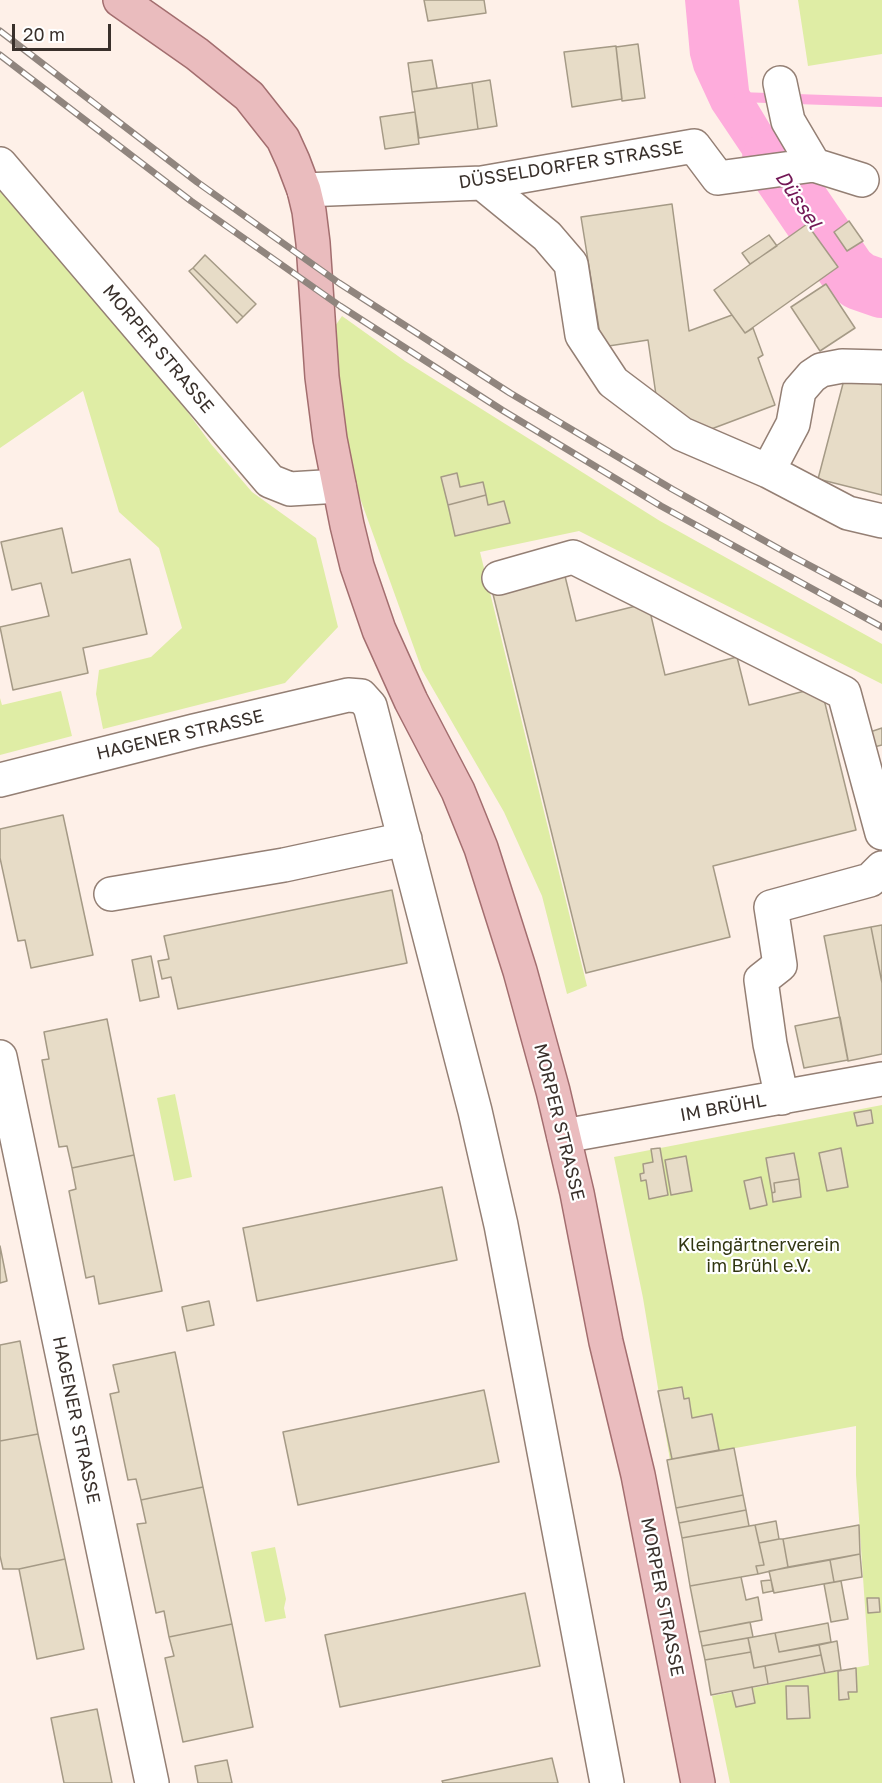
<!DOCTYPE html>
<meta charset="utf-8">
<style>
body{margin:0}
#map{position:relative;width:882px;height:1783px;overflow:hidden;background:#fef0e8;font-family:"Golos Text",sans-serif}
canvas{display:block}
.scale{position:absolute;left:12px;top:24px;width:99px;height:27px;box-sizing:border-box;border:3px solid #39302b;border-top:0;padding-left:8px;font-size:18px;line-height:21px;white-space:nowrap;color:#39302b;-webkit-text-stroke:4px #fff;paint-order:stroke}
</style>
<div id="map">
<canvas width="882" height="1783"></canvas>
<div class="scale">20 m</div>
</div>
<script>
const ctx = document.querySelector('canvas').getContext('2d');
ctx.lineJoin = 'round';
function paint(path, color) { ctx.fillStyle = color; ctx.fill(path, 'evenodd'); }
const shape = rows => new Path2D(rows.map(r => 'M' + r).join(''));
function stroke(path, color, width, dash) { ctx.strokeStyle = color; ctx.lineWidth = width; ctx.lineCap = dash ? 'butt' : 'round'; ctx.setLineDash(dash || []); ctx.stroke(path); }
function label(font, color, halo, rows, align = 'center') {
  ctx.font = font + ' "Golos Text",sans-serif'; ctx.lineWidth = 4.5; ctx.setLineDash([]); ctx.textBaseline = 'middle'; ctx.strokeStyle = halo; ctx.fillStyle = color; for (const [text, x, y, turn = 0] of rows) {
    ctx.save(); ctx.translate(x, y); ctx.rotate((+turn || 0) * Math.PI / 180); ctx.textAlign = isNaN(turn) ? turn : align; if (halo) ctx.strokeText(text, 0, 0); ctx.fillText(text, 0, 0); ctx.restore();
  }
}
const green = shape([
 [798,0,882,0,882,54,808,66],
 [0,179,119,318,211,444,252,492,316,538,338,627,285,683,103,729,96,694,99,670,151,657,182,628,159,548,119,512,83,391,0,448],
 [342,316,405,361,660,521,882,644,882,684,579,531,480,552,587,986,567,994,542,896,504,812,422,670,351,473,331,332],
 [61,691,72,736,0,755,0,698,2,705],
 [175,1094,192,1177,174,1181,157,1098],
 [882,1105,882,1783,730,1783,712,1696,869,1665,856,1475,856,1426,670,1460,643,1298,614,1157],
 [275,1547,286,1599,284,1608,286,1618,265,1622,251,1552]
]);
const water = shape([
 [685,0,739,0,749,90,795,166,820,219,815,224,789,218,769,194,712,109,694,70,690,55]
]);
const stream = shape([
 [739,97,882,102]
]);
const river = shape([
 [771,159,848,272,859,281,882,289]
]);
const building = shape([
 [424,0,484,0,486,13,428,21,424,0],
 [638,44,645,98,622,101,616,47,638,44],
 [616,46,622,99,572,107,564,52,616,46],
 [432,60,437,88,412,92,408,63,432,60],
 [490,80,497,126,478,129,472,83,490,80],
 [472,83,478,129,419,138,412,92,472,83],
 [415,112,419,144,385,149,380,117,415,112],
 [672,204,689,331,732,315,745,333,753,328,763,355,758,358,775,405,698,434,656,395,648,340,602,347,581,217,672,204],
 [849,221,863,241,847,251,834,232,849,221],
 [807,224,838,267,745,333,714,290,807,224],
 [769,235,777,246,750,264,742,253,769,235],
 [205,255,256,304,243,317,193,268,205,255],
 [193,268,243,317,237,323,189,271,193,268],
 [826,284,855,328,820,351,791,307,826,284],
 [845,376,882,385,882,495,818,479,845,376],
 [457,473,460,487,483,482,486,495,448,505,441,477,457,473],
 [486,495,488,505,504,501,510,523,455,536,448,505,486,495],
 [62,528,72,573,130,559,147,634,83,648,88,673,13,690,0,627,49,616,41,583,12,590,1,542,62,528],
 [564,572,576,621,648,603,665,675,737,657,749,705,821,687,856,830,713,866,730,937,586,973,492,590,564,572],
 [882,728,882,745,874,747,870,732,882,728],
 [63,815,93,955,31,968,25,940,18,941,0,858,0,829,63,815],
 [392,890,407,963,178,1009,171,977,162,979,158,961,169,959,164,936,392,890],
 [882,925,882,983,871,927,882,925],
 [871,927,882,983,882,1054,848,1061,824,936,871,927],
 [151,956,159,997,140,1001,132,960,151,956],
 [840,1017,848,1060,804,1068,795,1026,840,1017],
 [107,1019,134,1155,72,1168,67,1146,59,1147,50,1102,42,1060,49,1059,44,1032,107,1019],
 [871,1110,873,1123,857,1126,854,1113,871,1110],
 [660,1148,668,1195,649,1199,646,1180,641,1181,640,1174,644,1173,643,1164,653,1162,651,1149,660,1148],
 [841,1148,848,1187,827,1191,819,1153,841,1148],
 [794,1153,799,1179,774,1183,775,1192,772,1193,766,1158,794,1153],
 [134,1155,162,1291,99,1304,94,1276,86,1278,69,1191,76,1189,72,1168,134,1155],
 [686,1156,692,1191,671,1195,665,1160,686,1156],
 [761,1177,767,1205,750,1209,744,1181,761,1177],
 [799,1179,801,1197,773,1202,772,1193,775,1192,774,1183,799,1179],
 [442,1187,457,1260,257,1301,243,1228,442,1187],
 [0,1246,7,1281,0,1283,0,1246],
 [209,1301,214,1325,187,1331,182,1307,209,1301],
 [20,1341,38,1434,0,1441,0,1345,20,1341],
 [175,1352,203,1487,141,1500,136,1479,128,1480,110,1394,119,1392,113,1365,175,1352],
 [682,1387,684,1399,689,1398,692,1418,712,1414,719,1450,672,1459,658,1391,682,1387],
 [484,1390,499,1462,298,1505,283,1432,484,1390],
 [38,1434,65,1559,19,1569,3,1569,0,1556,0,1441,38,1434],
 [734,1448,743,1495,676,1508,667,1460,734,1448],
 [203,1487,232,1624,169,1637,164,1611,156,1613,137,1524,146,1523,141,1500,203,1487],
 [743,1495,746,1510,679,1523,676,1508,743,1495],
 [746,1510,749,1526,682,1538,679,1523,746,1510],
 [776,1521,779,1539,759,1543,755,1525,776,1521],
 [755,1525,764,1565,756,1566,758,1574,690,1586,682,1538,755,1525],
 [859,1525,860,1554,788,1567,783,1539,859,1525],
 [779,1539,783,1539,788,1567,758,1574,756,1566,764,1565,759,1543,779,1539],
 [860,1554,862,1577,834,1582,830,1560,860,1554],
 [65,1559,84,1649,37,1659,19,1569,65,1559],
 [830,1560,834,1582,774,1593,769,1571,830,1560],
 [741,1577,746,1600,758,1597,762,1620,699,1632,690,1586,741,1577],
 [771,1580,773,1591,763,1593,761,1581,771,1580],
 [841,1581,848,1619,831,1622,824,1584,841,1581],
 [525,1593,540,1666,340,1707,325,1635,525,1593],
 [867,1598,879,1598,880,1612,868,1613,867,1598],
 [750,1622,753,1637,702,1646,699,1632,750,1622],
 [828,1623,831,1642,779,1652,775,1633,828,1623],
 [232,1624,253,1727,183,1742,165,1658,174,1656,169,1637,232,1624],
 [775,1633,779,1652,819,1645,821,1655,754,1668,748,1638,775,1633],
 [748,1638,751,1652,705,1660,702,1646,748,1638],
 [837,1641,841,1670,825,1673,819,1645,837,1641],
 [751,1652,754,1668,765,1666,768,1684,711,1695,705,1660,751,1652],
 [821,1655,825,1673,768,1684,765,1666,821,1655],
 [856,1668,857,1692,848,1692,849,1699,839,1700,838,1671,856,1668],
 [786,1686,808,1686,810,1718,787,1719,786,1686],
 [752,1687,755,1703,736,1707,732,1691,752,1687],
 [97,1709,112,1783,64,1783,51,1718,97,1709],
 [552,1758,558,1783,443,1783,442,1781,552,1758],
 [227,1760,232,1783,198,1783,195,1766,227,1760]
]);
const minor = shape([
 [780,83,788,121,814,165],
 [0,164,270,481,290,489,339,486],
 [482,183,547,236,571,264,582,335,613,382,682,434,768,471,793,424,799,391,812,376,821,370,842,366,882,367],
 [304,190,482,183,694,146,718,178,814,165,862,180],
 [768,471,848,513,882,521],
 [499,578,573,557,844,693,882,833],
 [0,780,194,731,348,695,361,696,370,706,475,1111,501,1225,607,1783],
 [111,894,284,865,405,839],
 [0,1057,152,1783],
 [782,1098,770,1044,761,980,780,965,771,907,870,880,882,868],
 [564,1136,882,1079]
]);
const major = shape([
 [120,0,197,54,249,96,283,139,293,161,304,190,309,211,313,243,322,377,330,439,347,525,357,566,379,630,411,701,458,791,481,848,520,971,553,1091,577,1193,606,1342,638,1475,698,1783]
]);
const rail = shape([
 [0,31,197,182,339,283,510,393,672,489,790,555,882,604],
 [0,55,191,201,340,306,502,410,661,506,882,627]
]);
const streetNames = [
 ["DÜSSELDORFER STRASSE",571,165,-9],
 ["MORPER STRASSE",158,349,50],
 ["HAGENER STRASSE",180,735,-13],
 ["IM BRÜHL",723,1108,-10],
 ["MORPER STRASSE",559,1122,76],
 ["HAGENER STRASSE",76,1420,78],
 ["MORPER STRASSE",662,1597,79]
];
const parkNames = [
 ["Kleingärtnerverein",759,1245],
 ["im Brühl e.V.",759,1266]
];
const waterNames = [
 ["Düssel",798,200,56]
];
paint(green, '#dfeda5');
paint(water, '#feacdc');
stroke(stream, '#feacdc', 10);
stroke(river, '#feacdc', 58);
paint(building, '#e7dcc7');
stroke(building, '#a59a86', 1.5);
stroke(minor, '#947f74', 36);
stroke(major, '#a36e6f', 36);
stroke(minor, '#fff', 33);
stroke(major, '#eabcbe', 33);
stroke(rail, '#90857e', 7);
stroke(rail, '#fff', 4.5, [14]);
label('18px', '#39302b', '#fff', streetNames);
label('18px', '#313611', '#fff', parkNames);
label('italic 20px', '#731756', '#fff', waterNames);
</script>
